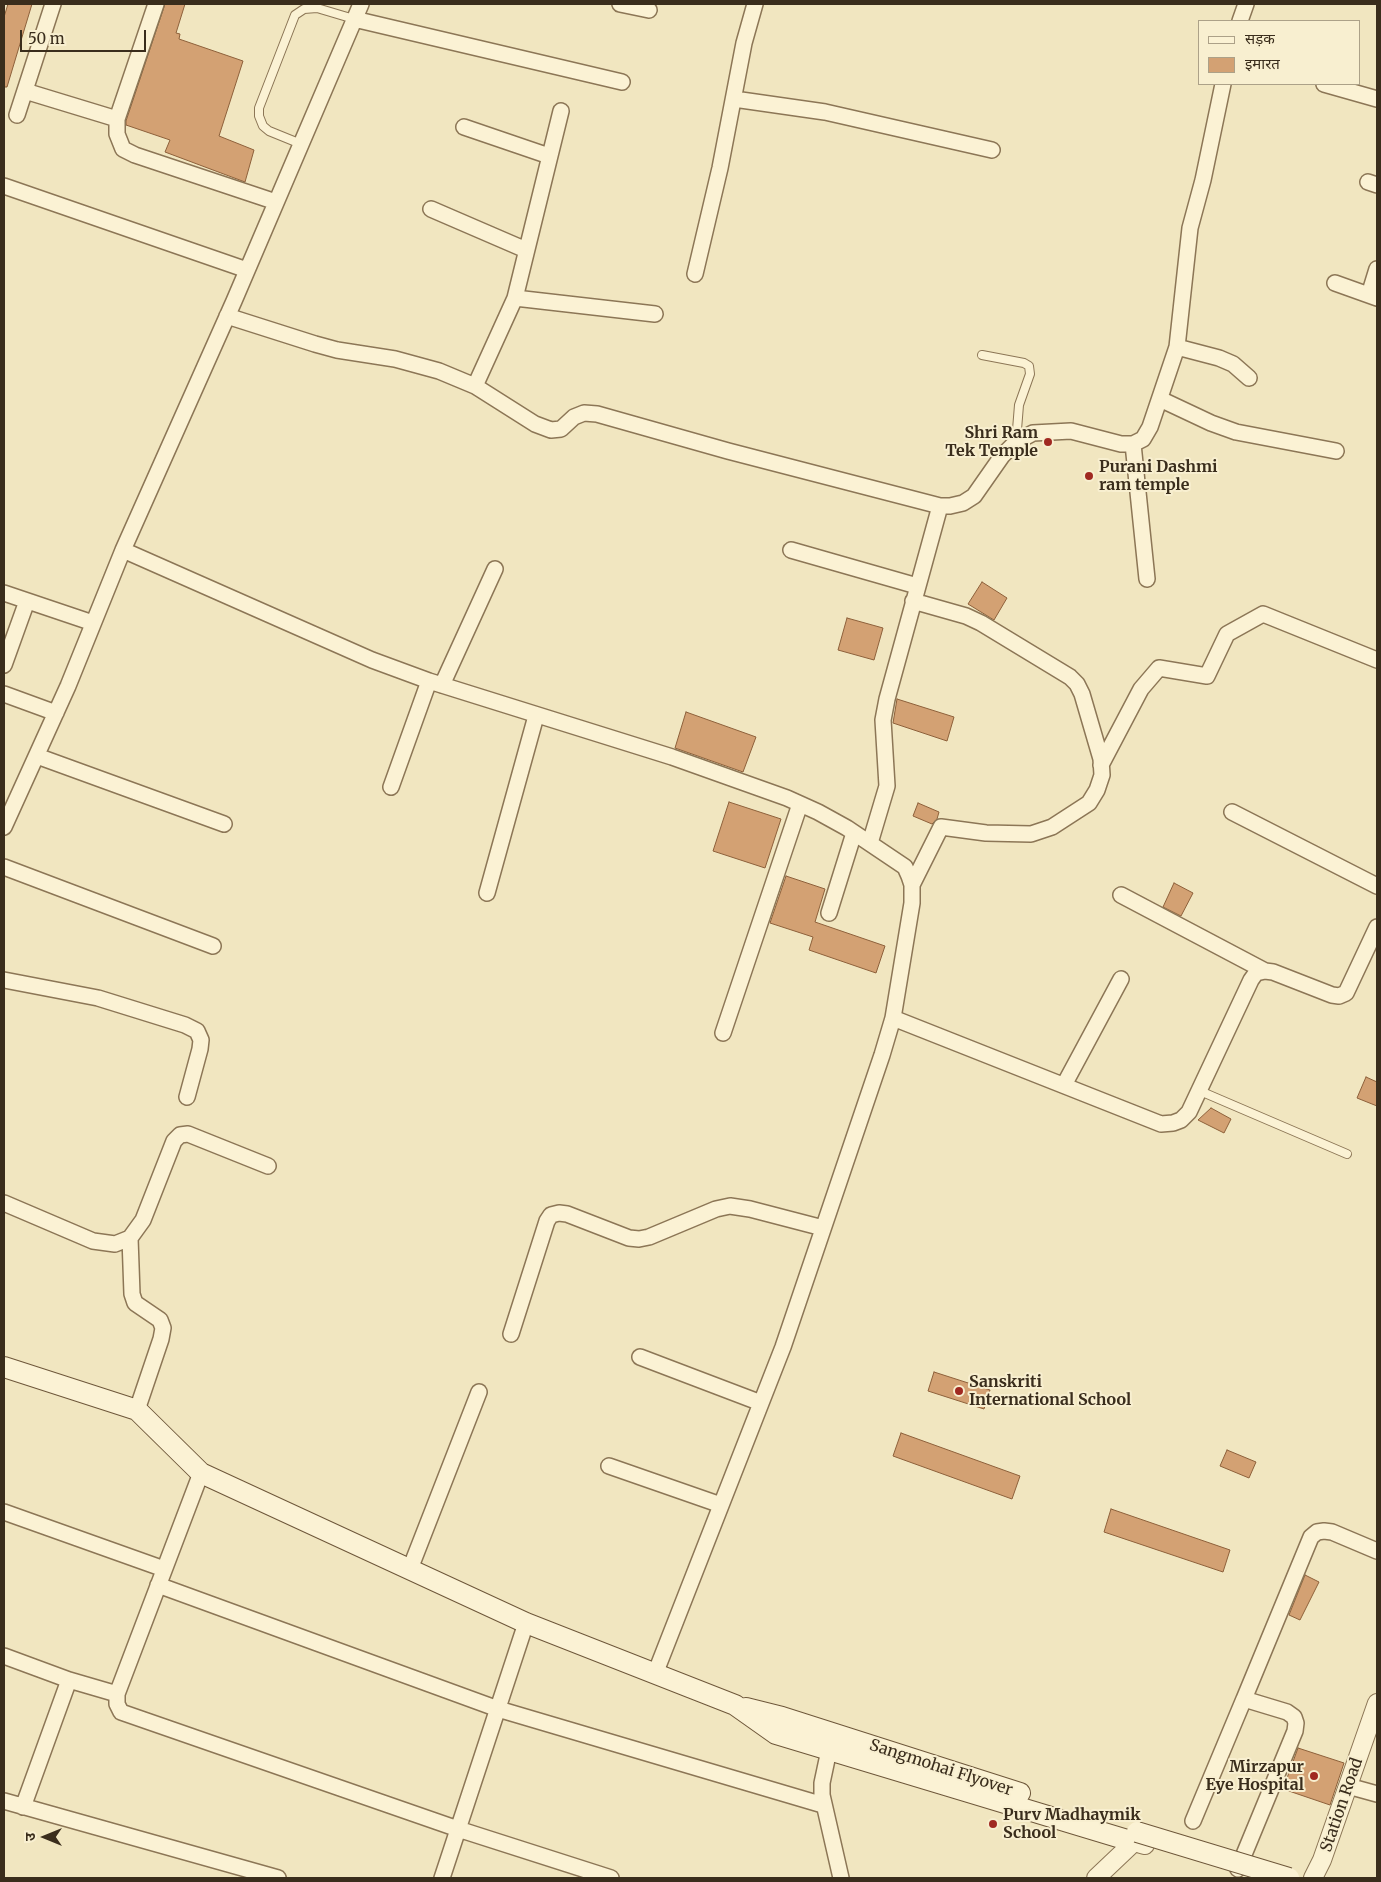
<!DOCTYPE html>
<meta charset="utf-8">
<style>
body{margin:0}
#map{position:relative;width:1381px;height:1882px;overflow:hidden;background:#f1e6c0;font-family:Merriweather,"Noto Sans Devanagari",serif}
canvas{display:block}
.frame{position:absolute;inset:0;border:5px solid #3a2d1c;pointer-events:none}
.legend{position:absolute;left:1198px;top:20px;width:162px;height:65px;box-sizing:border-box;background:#f8efd0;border:1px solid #aca188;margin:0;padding:6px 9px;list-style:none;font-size:15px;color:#3a2d1c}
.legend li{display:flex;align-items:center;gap:10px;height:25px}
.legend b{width:25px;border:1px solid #aca188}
.north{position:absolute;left:20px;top:1812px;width:50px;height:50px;-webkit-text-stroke:4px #f8efd0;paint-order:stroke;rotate:270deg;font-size:14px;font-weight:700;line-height:20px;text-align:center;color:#3a2d1c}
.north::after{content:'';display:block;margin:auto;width:18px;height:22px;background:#3a2d1c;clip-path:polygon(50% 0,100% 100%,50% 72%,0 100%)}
.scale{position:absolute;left:20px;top:30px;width:126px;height:22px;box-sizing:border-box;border:2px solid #3a2d1c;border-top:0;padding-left:6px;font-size:15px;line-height:18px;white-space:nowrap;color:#3a2d1c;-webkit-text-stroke:4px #f8efd0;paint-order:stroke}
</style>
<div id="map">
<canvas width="1381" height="1882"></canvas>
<div class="frame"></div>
<ul class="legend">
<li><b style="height:6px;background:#fbf2d4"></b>सड़क</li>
<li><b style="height:14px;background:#d3a173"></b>इमारत</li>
</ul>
<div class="north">उ</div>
<div class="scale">50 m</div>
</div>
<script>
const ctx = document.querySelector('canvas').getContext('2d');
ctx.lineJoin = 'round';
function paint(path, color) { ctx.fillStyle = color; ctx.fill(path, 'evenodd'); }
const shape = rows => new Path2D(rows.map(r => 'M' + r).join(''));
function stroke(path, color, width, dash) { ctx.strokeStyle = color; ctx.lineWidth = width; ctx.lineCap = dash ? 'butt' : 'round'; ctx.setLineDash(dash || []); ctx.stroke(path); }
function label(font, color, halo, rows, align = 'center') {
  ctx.font = font + ' Merriweather,serif'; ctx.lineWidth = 4; ctx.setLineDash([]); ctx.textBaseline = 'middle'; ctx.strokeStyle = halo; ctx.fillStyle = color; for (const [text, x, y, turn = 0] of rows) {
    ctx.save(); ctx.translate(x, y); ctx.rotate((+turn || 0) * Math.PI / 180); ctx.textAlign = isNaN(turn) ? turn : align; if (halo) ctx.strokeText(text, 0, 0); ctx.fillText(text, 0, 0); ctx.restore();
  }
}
const building = shape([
 [8,4,32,4,7,87,4,87,4,17,8,4],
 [165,4,185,4,176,33,180,34,179,39,243,61,219,136,254,150,245,182,165,152,170,140,126,125,126,121,165,4],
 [982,582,1007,598,994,620,968,604,982,582],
 [847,618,883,628,874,660,838,650,847,618],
 [897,699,954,717,947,741,893,723,897,699],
 [686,712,756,737,743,772,675,748,686,712],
 [729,802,781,819,765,868,713,851,729,802],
 [918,803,939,812,937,819,932,824,913,816,918,803],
 [786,876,825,889,815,922,885,946,876,973,809,950,813,937,770,923,786,876],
 [1174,883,1193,893,1181,916,1163,907,1174,883],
 [1366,1077,1377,1082,1377,1106,1357,1098,1366,1077],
 [1211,1108,1231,1119,1224,1133,1198,1120,1211,1108],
 [934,1372,990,1390,984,1409,928,1391,934,1372],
 [901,1433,1020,1476,1012,1499,893,1456,901,1433],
 [1227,1450,1256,1462,1249,1478,1220,1466,1227,1450],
 [1111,1509,1230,1550,1223,1572,1104,1532,1111,1509],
 [1305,1575,1319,1582,1300,1620,1289,1615,1305,1575],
 [1298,1748,1344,1763,1330,1805,1283,1789,1298,1748]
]);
const service = shape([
 [301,144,269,131,263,126,259,116,259,108,295,15,304,9,317,8,354,19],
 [982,355,1024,363,1029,366,1030,374,1019,405,1016,442],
 [1200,1091,1347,1154]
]);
const minor = shape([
 [156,4,117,119,117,134,123,149,135,155,276,202],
 [620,4,649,10],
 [354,19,622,82],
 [1240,21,1246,4],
 [1324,84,1377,99],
 [25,91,117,119],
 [734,99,825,112,992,150],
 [17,115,53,4],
 [464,127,549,156],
 [1368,182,1377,185],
 [4,186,247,270],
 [431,209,526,250],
 [695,274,720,168,744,43,755,4],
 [1335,283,1377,298],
 [1369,295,1377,269],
 [515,298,655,314],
 [227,316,315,344,337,350,395,359,439,371,475,386,535,424,551,430,561,429,574,417,584,413,597,414,728,451,940,506,950,506,963,503,974,496,1002,456,1016,442,1033,433,1071,431,1121,444,1133,444,1143,439,1150,427,1177,347,1190,228,1203,180,1223,84],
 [1177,347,1219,358,1233,364,1249,378],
 [475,386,515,298,561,111],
 [1160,399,1211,423,1236,432,1336,451],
 [1133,444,1147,579],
 [123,550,372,660,429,681,672,757,787,798,818,812,847,828,905,867,909,876,912,885,912,903,893,1018,882,1055,783,1347,655,1674],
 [791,550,917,586],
 [4,593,93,623],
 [4,665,27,601],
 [442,685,495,569],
 [4,694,56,713],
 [37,756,224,824],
 [1101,765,1141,689,1159,668,1207,676,1227,634,1263,614,1377,660],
 [391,787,429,681],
 [1232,812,1377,886],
 [4,827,68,686,123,550,234,301,361,4],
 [870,843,887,786,883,720,887,699,940,506],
 [4,867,213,946],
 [912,885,941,827,986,833,1031,834,1052,827,1089,803,1097,790,1102,775,1101,759,1082,694,1077,684,1070,677,981,623,966,616,913,601],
 [487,893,536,716],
 [1121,895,1265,971],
 [829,913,854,833],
 [4,980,98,998,185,1025,197,1031,201,1040,200,1049,187,1097],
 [893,1018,1161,1124,1173,1123,1181,1120,1189,1112,1251,980,1256,973,1265,971,1273,972,1332,995,1339,996,1346,993,1377,927],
 [723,1033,800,804],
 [1064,1085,1121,979],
 [4,1203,93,1241,115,1244,130,1238,143,1220,174,1141,180,1135,188,1134,268,1166],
 [130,1238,132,1294,135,1303,160,1320,163,1328,161,1339,137,1410],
 [511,1334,547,1221,551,1215,559,1213,567,1214,629,1238,639,1239,649,1237,716,1209,730,1206,750,1209,823,1228],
 [640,1357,761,1403],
 [609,1466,721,1505],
 [201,1473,117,1694,117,1704,121,1712,458,1829,611,1878],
 [4,1512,164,1569],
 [410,1569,479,1392],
 [158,1585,498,1709,823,1805],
 [4,1656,69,1680,23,1807],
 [69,1680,117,1694],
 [829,1750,822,1783,822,1795,841,1878],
 [1348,1786,1377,1794],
 [4,1801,278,1878],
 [1193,1821,1244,1699],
 [1238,1869,1295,1731,1296,1723,1294,1717,1287,1712,1244,1699,1311,1537,1317,1532,1324,1531,1332,1532,1377,1551],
 [442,1878,526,1623]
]);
const tertiary = shape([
 [1096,1878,1134,1842,1145,1845],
 [1313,1878,1322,1860,1377,1703]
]);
const secondary = shape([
 [4,1367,137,1410,201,1473,526,1623,735,1705,776,1734,1134,1842],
 [746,1708,782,1717,1020,1793]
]);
const secondaryBridge = shape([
 [1137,1832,1289,1878]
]);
const markers = [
 [1048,442,5,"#a02921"],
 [1089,476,5,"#a02921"],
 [959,1391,5,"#a02921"],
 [1314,1776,5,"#a02921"],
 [993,1824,5,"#a02921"]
];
const poiNames = [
 ["Shri Ram",1038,433,"right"],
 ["Tek Temple",1038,451,"right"],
 ["Purani Dashmi",1099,467],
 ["ram temple",1099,485],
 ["Sanskriti",969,1382],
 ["International School",969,1400],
 ["Mirzapur",1304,1767,"right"],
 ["Eye Hospital",1304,1785,"right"],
 ["Purv Madhaymik",1003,1815],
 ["School",1003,1833]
];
const streetNames = [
 ["Sangmohai Flyover",941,1768,18],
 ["Station Road",1342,1805,-71]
];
paint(building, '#d3a173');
stroke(building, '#8d603a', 1);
stroke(service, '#8c7656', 10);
stroke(minor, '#8c7656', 18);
stroke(tertiary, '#8c7656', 20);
stroke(secondary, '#6e573a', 22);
stroke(service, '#fbf2d4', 8);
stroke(minor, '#fbf2d4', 15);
stroke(tertiary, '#fbf2d4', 18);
stroke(secondary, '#fbf2d4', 20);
stroke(secondaryBridge, '#6e573a', 22, []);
stroke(secondaryBridge, '#fbf2d4', 20);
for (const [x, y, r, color] of markers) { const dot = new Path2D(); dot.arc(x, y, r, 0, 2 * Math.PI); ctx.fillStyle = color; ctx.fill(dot); stroke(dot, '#f8efd0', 2); }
label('bold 16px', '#3a2d1c', '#f8efd0', poiNames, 'left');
label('16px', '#3a2d1c', '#f8efd0', streetNames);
</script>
